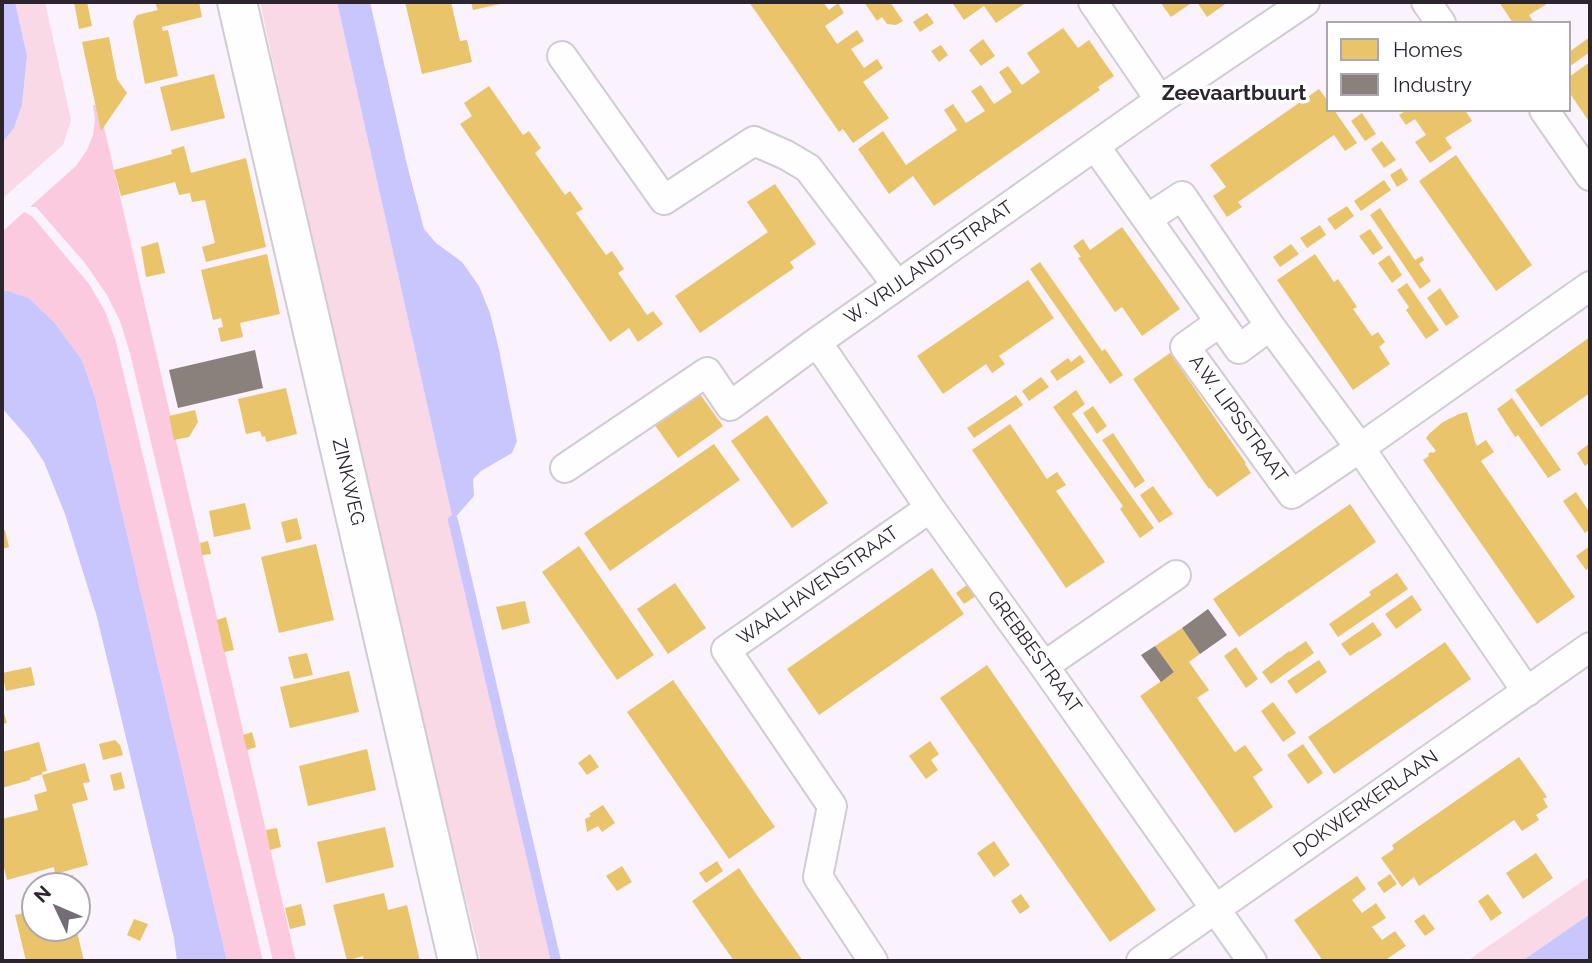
<!DOCTYPE html>
<style>
body{margin:0}
#map{position:relative;width:1592px;height:963px;overflow:hidden;background:#faf2fc;font-family:Raleway,sans-serif}
canvas{display:block}
.frame{position:absolute;inset:0;border:4px solid #2c242e;pointer-events:none}
.legend{position:absolute;left:1326px;top:21px;width:245px;height:91px;box-sizing:border-box;background:#fff;border:2px solid #aba7ab;margin:0;padding:9px 12px;list-style:none;font-size:21px;color:#2c242e}
.legend li{display:flex;align-items:center;gap:14px;height:35px}
.legend b{width:35px;border:2px solid #aba7ab}
.north{position:absolute;left:21px;top:872px;width:70px;height:70px;box-sizing:border-box;background:#fff;border:2px solid #aba7ab;border-radius:50%;rotate:314deg;font-size:19px;font-weight:700;line-height:28px;text-align:center;color:#2c242e}
.north::after{content:'';display:block;margin:auto;width:24px;height:32px;background:#746c76;clip-path:polygon(50% 0,100% 100%,50% 72%,0 100%)}
</style>
<div id="map">
<canvas width="1592" height="963"></canvas>
<div class="frame"></div>
<ul class="legend">
<li><b style="height:19px;background:#e9c46a"></b>Homes</li>
<li><b style="height:19px;background:#8a817c"></b>Industry</li>
</ul>
<div class="north">N</div>
</div>
<script>
const ctx = document.querySelector('canvas').getContext('2d');
ctx.lineJoin = 'round';
function paint(path, color) { ctx.fillStyle = color; ctx.fill(path, 'evenodd'); }
const shape = rows => new Path2D(rows.map(r => 'M' + r).join(''));
function stroke(path, color, width, dash) { ctx.strokeStyle = color; ctx.lineWidth = width; ctx.lineCap = dash ? 'butt' : 'round'; ctx.setLineDash(dash || []); ctx.stroke(path); }
function label(font, color, halo, rows, align = 'center') {
  ctx.font = font + ' Raleway,sans-serif'; ctx.lineWidth = 7; ctx.setLineDash([]); ctx.textBaseline = 'middle'; ctx.strokeStyle = halo; ctx.fillStyle = color; for (const [text, x, y, turn = 0] of rows) {
    ctx.save(); ctx.translate(x, y); ctx.rotate((+turn || 0) * Math.PI / 180); ctx.textAlign = isNaN(turn) ? turn : align; if (halo) ctx.strokeText(text, 0, 0); ctx.fillText(text, 0, 0); ctx.restore();
  }
}
const green = shape([
 [15,2,45,2,71,120,63,145,2,199,2,143,14,128,22,105,27,57],
 [260,2,337,2,453,520,556,961,481,961,431,756,285,118],
 [1590,876,1590,914,1522,961,1467,961]
]);
const forest = shape([
 [93,105,99,105,296,961,273,961,130,353,120,321,107,295,85,263,36,207,30,207,76,166,87,150,93,135,95,120],
 [24,212,32,216,89,284,105,311,116,342,263,961,227,961,95,397,82,360,55,323,29,298,8,291,2,291,2,232]
]);
const water = shape([
 [2,2,15,2,27,56,22,105,14,128,2,143],
 [337,2,370,2,408,169,424,229,436,243,462,262,479,286,490,313,499,350,517,441,512,453,481,471,473,479,474,496,453,520],
 [2,291,8,291,29,298,55,323,82,360,95,397,227,961,177,961,174,938,97,617,65,514,44,462,29,439,2,408],
 [1590,914,1590,957,1585,961,1522,961]
]);
const homes = shape([
 [74,2,87,2,92,26,79,29],
 [155,2,199,2,202,17,162,27,163,31,168,30,178,76,145,84,133,22,137,15,158,10],
 [405,2,451,2,460,41,467,40,472,62,422,74],
 [471,2,505,2,505,3,473,10],
 [749,2,823,2,829,10,838,3,844,13,825,26,837,44,857,30,864,41,851,49,864,68,877,59,883,68,863,82,889,118,853,143,843,129,839,132],
 [864,2,890,2,903,21,896,25,887,24,882,17,877,21],
 [956,2,1027,2,996,23,984,6,964,20,953,4],
 [1160,2,1193,2,1171,17],
 [1197,2,1228,2,1207,17],
 [1499,2,1550,2,1529,15,1534,23,1513,23],
 [927,13,934,23,920,32,913,22],
 [1063,28,1078,48,1089,40,1114,76,1098,87,1100,90,934,206,913,176,889,194,858,149,883,131,906,165,957,130,944,110,953,104,966,123,985,111,971,91,981,85,994,104,1012,92,999,72,1008,66,1022,85,1040,72,1027,53],
 [109,37,117,79,127,93,101,131,82,42],
 [1590,37,1590,52,1569,67,1569,52],
 [983,39,995,56,981,66,969,50],
 [941,45,948,55,939,62,931,51],
 [1590,62,1590,123,1569,92,1569,77],
 [214,74,225,118,171,131,160,87],
 [489,86,523,135,529,131,541,148,535,153,565,195,570,191,583,209,576,213,606,255,612,251,624,269,618,273,647,315,653,311,663,324,638,342,629,328,610,342,460,124,472,116,464,103],
 [1319,89,1328,101,1328,110,1334,110,1357,143,1345,151,1334,135,1238,202,1242,207,1227,217,1213,196,1226,187,1210,165],
 [1407,110,1465,110,1472,121,1445,138,1452,148,1430,163,1415,142,1426,135,1415,119,1406,125,1399,115],
 [1362,113,1376,134,1365,141,1351,121],
 [1382,141,1396,160,1384,168,1371,149],
 [184,146,191,173,246,158,266,247,206,262,202,247,215,243,205,200,192,202,190,193,179,195,175,182,121,196,114,170,172,154,171,150],
 [1456,155,1532,265,1496,291,1419,181],
 [1401,168,1408,180,1397,187,1390,175],
 [1384,180,1391,190,1361,211,1354,201],
 [775,184,816,244,790,262,794,268,700,333,675,296,768,232,747,202],
 [1347,206,1354,216,1335,230,1327,219],
 [1380,208,1415,260,1422,256,1424,260,1419,264,1431,281,1420,289,1370,215],
 [1320,225,1326,235,1307,248,1300,238],
 [1122,227,1180,309,1142,336,1122,307,1115,312,1078,258,1081,257,1073,246,1083,239,1090,250],
 [1370,229,1383,248,1373,255,1359,236],
 [158,242,165,273,146,277,141,247],
 [1291,244,1299,254,1280,267,1273,257],
 [267,254,280,314,240,323,243,337,221,342,218,328,223,327,221,318,213,320,201,270],
 [1315,254,1334,282,1338,279,1357,307,1353,309,1372,336,1378,332,1385,342,1379,347,1390,364,1353,390,1277,280],
 [1389,255,1402,275,1392,283,1378,263],
 [1040,262,1102,351,1105,349,1123,375,1110,384,1030,269],
 [1028,280,1054,318,999,356,1005,364,992,373,986,364,943,394,917,356],
 [1407,283,1439,330,1426,339,1406,310,1409,307,1397,290],
 [1440,288,1459,317,1446,326,1427,298],
 [1590,337,1590,393,1541,427,1515,390],
 [1170,353,1246,463,1245,464,1251,473,1217,497,1210,488,1209,489,1133,379],
 [1080,355,1085,362,1057,381,1050,371,1068,358,1071,362],
 [1041,377,1049,387,1029,401,1022,391],
 [286,388,297,434,266,442,265,436,262,437,260,431,246,434,238,399],
 [697,390,723,426,678,458,652,421],
 [1076,390,1085,404,1072,414,1154,528,1140,538,1120,509,1123,506,1053,407],
 [1016,395,1023,405,974,438,967,428],
 [1512,398,1561,470,1548,478,1518,435,1515,437,1497,409],
 [1093,406,1107,426,1097,434,1083,413],
 [195,410,198,422,189,437,174,440,169,416],
 [1467,412,1475,442,1477,446,1486,440,1494,452,1481,461,1575,597,1537,624,1423,460,1429,456,1428,454,1431,452,1433,453,1436,451,1426,438,1430,433,1443,422,1459,414],
 [767,415,828,503,792,528,731,441],
 [1010,424,1047,479,1057,472,1066,485,1056,491,1105,562,1066,588,972,450],
 [1113,433,1145,481,1135,488,1102,440],
 [1590,443,1590,462,1585,466,1577,453],
 [714,444,740,480,610,571,584,533],
 [1153,486,1173,514,1159,523,1140,495],
 [1576,492,1590,513,1590,529,1585,533,1563,501],
 [245,503,251,529,214,537,209,511],
 [1350,504,1376,542,1239,637,1213,599],
 [297,518,302,539,286,543,281,522],
 [5,530,9,547,2,549,2,531],
 [208,541,211,554,202,555,200,543],
 [316,544,334,620,279,633,261,557],
 [579,546,654,655,617,680,542,572],
 [1590,546,1590,567,1586,570,1576,556],
 [932,568,964,614,819,715,787,669],
 [1397,573,1408,589,1338,637,1329,624,1371,595,1369,592],
 [675,583,706,628,668,654,637,609],
 [968,584,976,596,964,604,956,593],
 [1412,595,1422,610,1396,629,1385,614],
 [525,601,530,623,502,630,496,607],
 [226,617,234,650,224,652,217,620],
 [1373,622,1382,635,1350,656,1341,644],
 [1182,628,1200,654,1189,662,1209,690,1197,698,1235,752,1245,745,1263,770,1253,777,1273,807,1235,833,1140,696,1174,672,1155,646],
 [1306,641,1314,653,1271,684,1262,672,1289,651,1290,652],
 [1445,642,1471,679,1334,774,1308,737],
 [1236,647,1258,679,1246,688,1224,656],
 [307,653,313,675,294,679,288,657],
 [1319,660,1327,672,1296,694,1287,681],
 [987,665,1156,910,1110,942,940,698],
 [31,667,35,685,6,691,2,673],
 [349,671,359,712,290,728,280,687],
 [673,680,775,827,729,859,627,712],
 [1273,702,1296,733,1283,742,1261,711],
 [2,707,7,723,2,724],
 [252,732,256,747,247,750,243,735],
 [115,740,120,745,123,755,103,760,99,744],
 [930,741,939,754,931,760,938,770,926,779,909,756],
 [39,742,47,771,42,772,43,774,30,778,30,780,2,788,2,752],
 [1303,744,1323,773,1308,784,1287,755],
 [367,749,376,790,308,806,299,766],
 [590,754,599,767,587,775,578,763],
 [1519,757,1547,797,1543,799,1548,807,1536,815,1539,820,1522,831,1514,820,1419,886,1414,877,1402,887,1381,858,1394,849,1392,845],
 [85,763,90,782,83,783,88,800,72,804,88,865,55,874,54,867,7,880,2,860,2,819,38,810,34,795,47,791,42,775],
 [121,772,125,788,114,791,110,775],
 [603,805,615,823,602,832,598,826,587,832,585,819,591,816,589,814],
 [385,827,394,867,326,883,317,842],
 [277,828,281,847,270,850,266,830],
 [994,841,1010,865,994,877,977,853],
 [1536,853,1553,878,1523,899,1506,873],
 [717,861,723,871,706,883,699,873],
 [622,866,632,882,617,891,606,876],
 [739,868,756,894,803,961,734,961,692,901],
 [1390,874,1397,884,1384,893,1377,883],
 [73,875,76,886,58,886,57,878],
 [1357,876,1366,889,1352,900,1362,913,1376,903,1386,918,1372,927,1382,940,1395,931,1406,946,1387,959,1388,961,1323,961,1294,920],
 [81,883,86,901,77,903,77,884],
 [384,893,388,910,407,905,420,961,364,961,363,956,347,961,333,905],
 [1021,894,1030,907,1020,914,1011,901],
 [1488,894,1502,913,1491,921,1478,901],
 [301,904,306,925,290,929,285,908],
 [35,911,35,928,76,928,84,961,26,961,15,915],
 [1424,914,1435,929,1425,936,1414,921],
 [134,919,148,924,140,941,127,935]
]);
const industry = shape([
 [255,350,263,388,178,408,169,370],
 [1208,609,1227,635,1200,654,1182,628],
 [1155,646,1174,672,1161,682,1141,655]
]);
const stream = shape([
 [453,520,556,961]
]);
const street = shape([
 [1093,2,1160,100],
 [1426,2,1441,23],
 [562,56,664,200,754,141,786,155,808,168,897,285],
 [1544,110,1590,176],
 [1095,146,1220,322,1185,347,1292,494,1360,448,1527,692],
 [1147,219,1182,196,1270,326],
 [1220,322,1239,349,1270,326,1360,448,1590,286],
 [817,342,930,508,1044,666,1252,961],
 [565,468,707,372,730,406,817,342,1160,100,1305,2],
 [1044,666,1176,575],
 [873,961,818,877,832,806,726,650,930,508],
 [1141,961,1590,647]
]);
const secondary = shape([
 [237,2,458,961]
]);
const streetNames = [
 ["W. VRIJLANDTSTRAAT",929,263,-35],
 ["A.W. LIPSSTRAAT",1238,419,54],
 ["ZINKWEG",348,482,77],
 ["WAALHAVENSTRAAT",818,586,-35],
 ["GREBBESTRAAT",1034,652,54],
 ["DOKWERKERLAAN",1366,804,-35]
];
const neighbourhoodNames = [
 ["Zeevaartbuurt",1234,94]
];
paint(green, '#fad9e7');
paint(forest, '#fccade');
paint(water, '#c9c6fd');
paint(homes, '#e9c46a');
paint(industry, '#8a817c');
stroke(stream, '#c9c6fd', 10);
stroke(street, '#d2cad4', 32);
stroke(secondary, '#d2cad4', 42);
stroke(street, '#fefdff', 28);
stroke(secondary, '#fefdff', 38);
label('19px', '#2c242e', '#fff', streetNames);
label('bold 21px', '#2c242e', '#fff', neighbourhoodNames);
</script>
